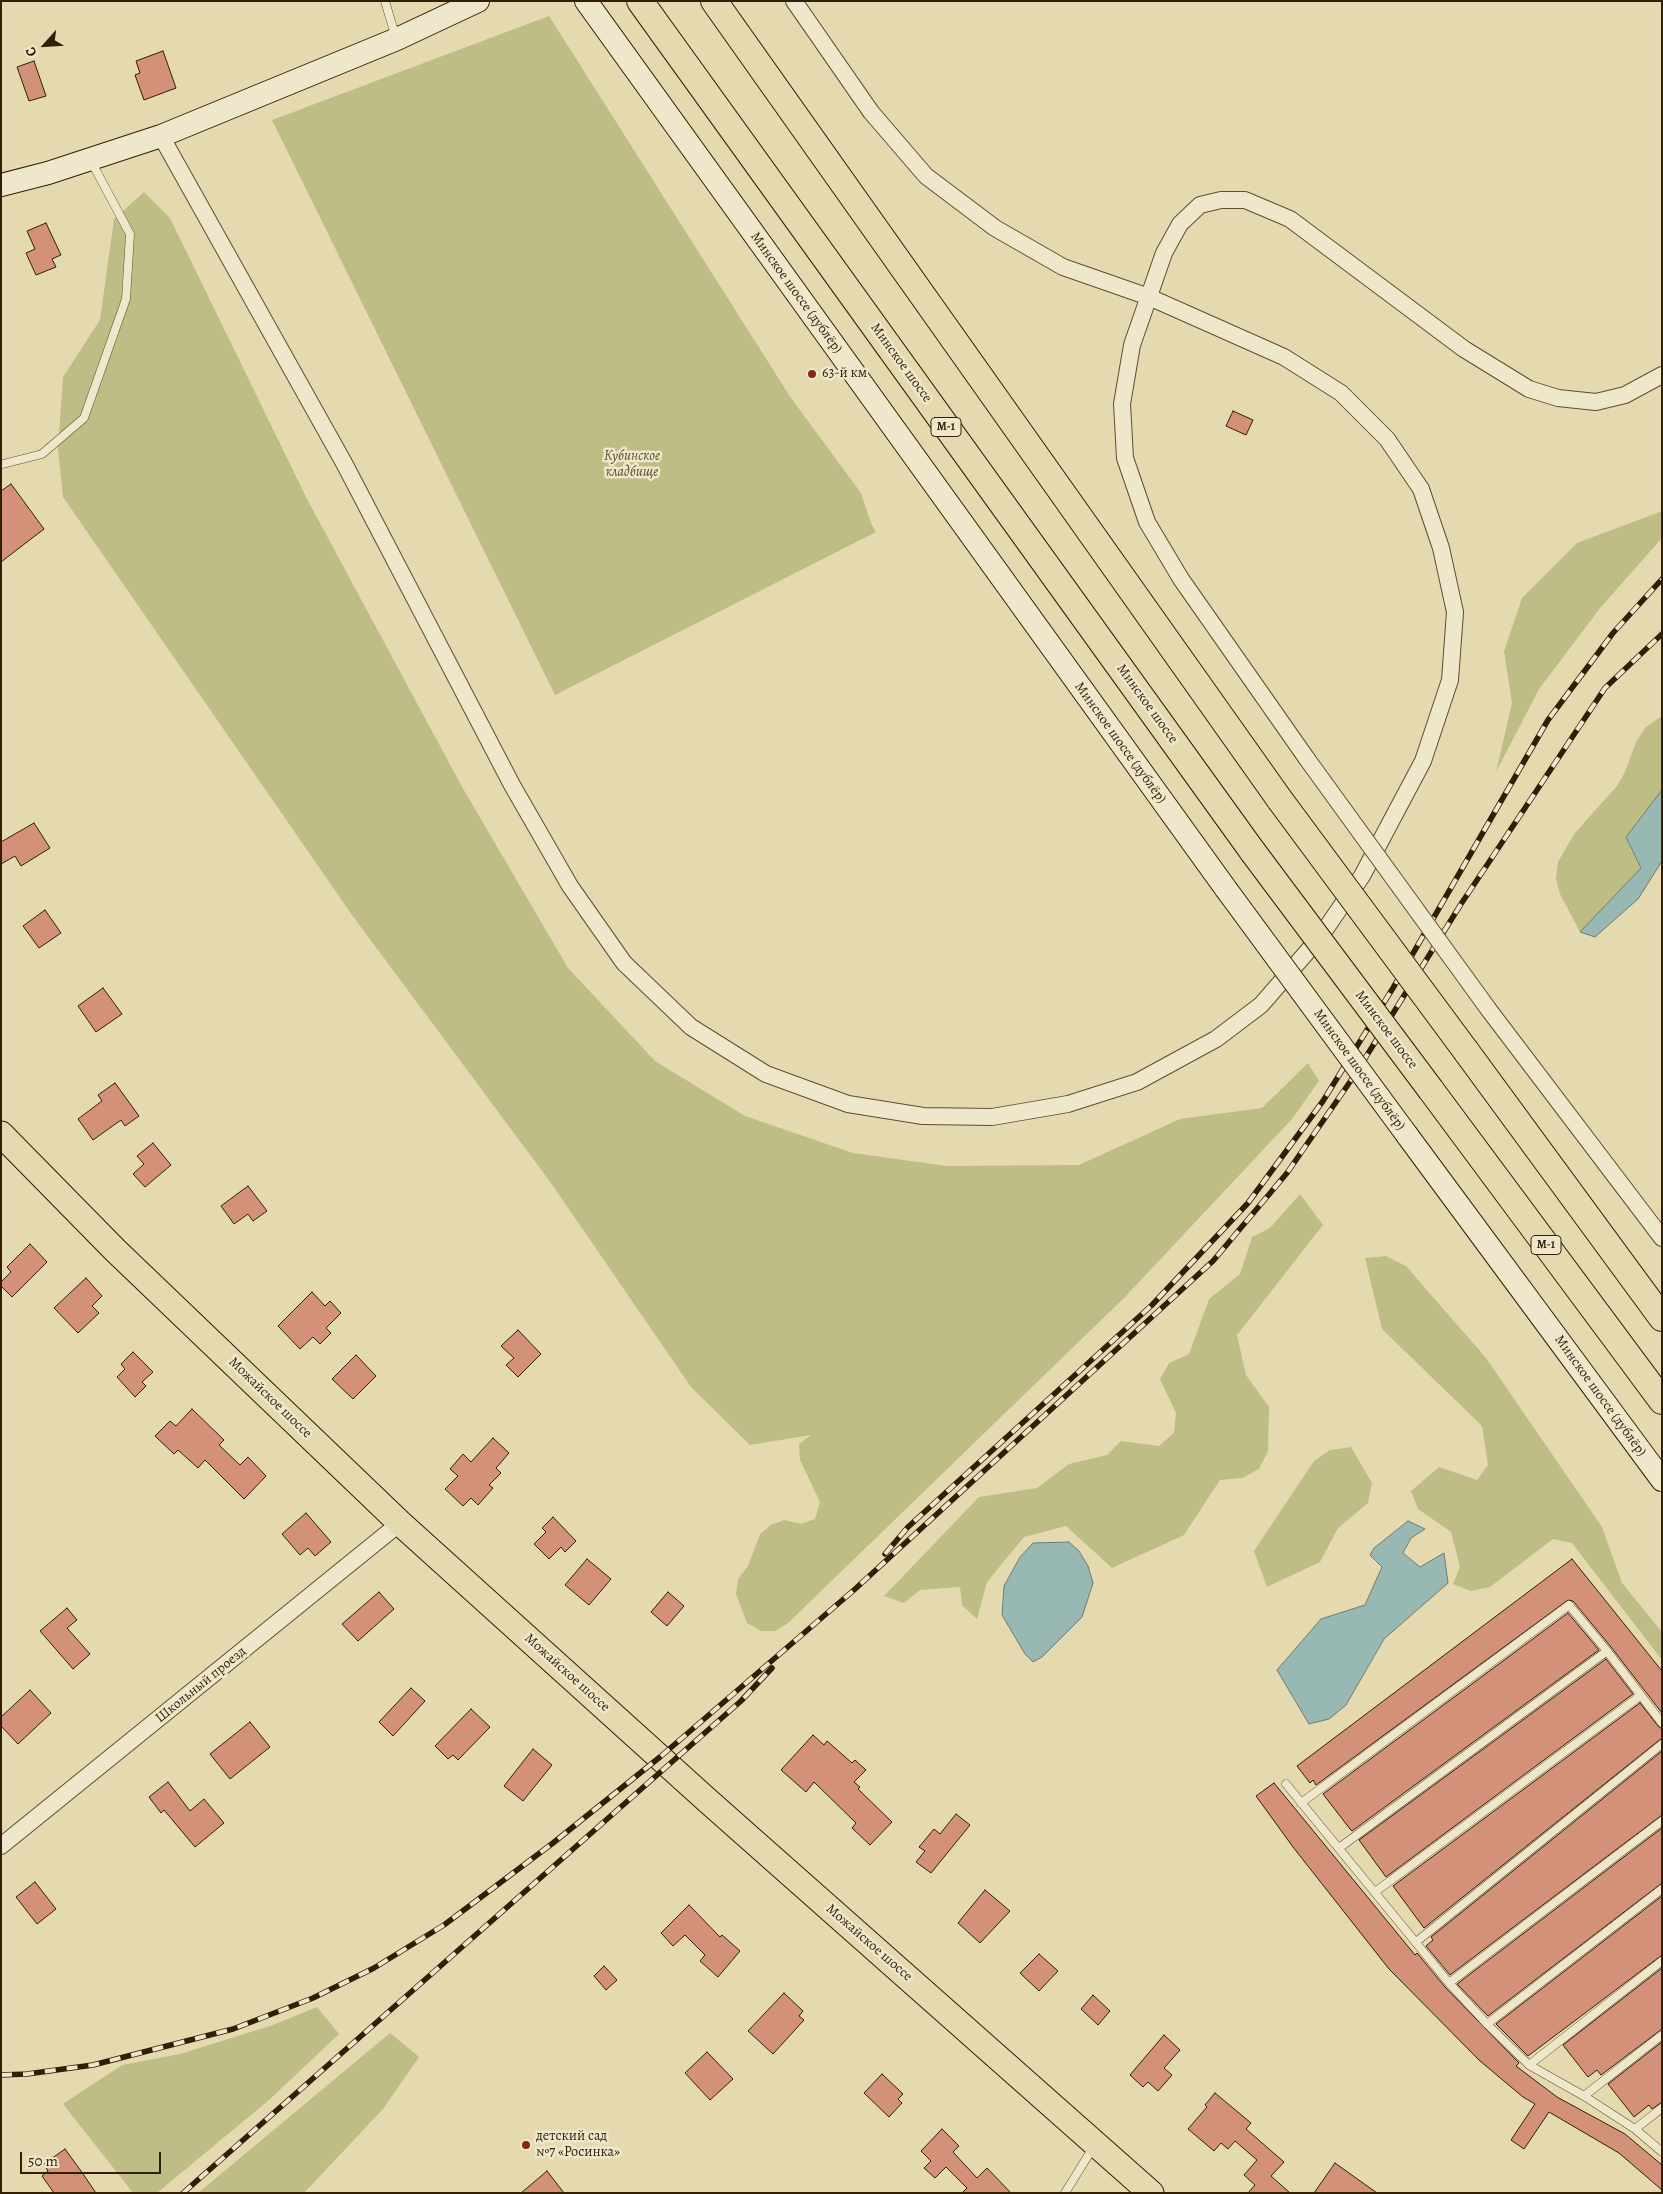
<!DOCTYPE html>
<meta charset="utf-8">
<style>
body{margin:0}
#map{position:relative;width:1663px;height:2194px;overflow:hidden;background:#e5daaf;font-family:Alegreya,serif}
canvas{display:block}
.frame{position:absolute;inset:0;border:2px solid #311e05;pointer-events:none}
.north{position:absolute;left:20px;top:20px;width:50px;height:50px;-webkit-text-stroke:4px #eee7cb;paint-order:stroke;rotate:244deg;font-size:14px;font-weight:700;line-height:20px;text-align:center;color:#311e05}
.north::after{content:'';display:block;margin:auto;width:18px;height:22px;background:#311e05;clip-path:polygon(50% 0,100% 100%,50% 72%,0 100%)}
.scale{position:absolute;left:20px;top:2152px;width:141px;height:22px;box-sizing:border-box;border:2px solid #311e05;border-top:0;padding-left:6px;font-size:15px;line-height:18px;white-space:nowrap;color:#311e05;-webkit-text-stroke:4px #eee7cb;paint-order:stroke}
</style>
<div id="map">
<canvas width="1663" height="2194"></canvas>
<div class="frame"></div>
<div class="north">С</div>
<div class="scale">50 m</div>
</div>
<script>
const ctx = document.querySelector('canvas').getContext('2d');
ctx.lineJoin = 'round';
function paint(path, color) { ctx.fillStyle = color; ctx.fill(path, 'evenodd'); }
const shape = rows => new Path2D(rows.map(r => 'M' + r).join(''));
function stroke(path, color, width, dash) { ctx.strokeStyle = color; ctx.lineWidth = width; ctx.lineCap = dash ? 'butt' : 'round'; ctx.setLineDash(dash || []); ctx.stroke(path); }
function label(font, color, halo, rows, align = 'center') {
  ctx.font = font + ' Alegreya,serif'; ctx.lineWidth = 5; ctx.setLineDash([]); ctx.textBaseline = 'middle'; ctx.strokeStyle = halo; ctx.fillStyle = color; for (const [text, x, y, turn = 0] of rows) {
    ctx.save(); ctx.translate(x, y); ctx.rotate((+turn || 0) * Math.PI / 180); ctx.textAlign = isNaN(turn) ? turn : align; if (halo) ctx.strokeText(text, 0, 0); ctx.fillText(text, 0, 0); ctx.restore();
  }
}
const green = shape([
 [549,16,791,398,861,493,871,523,876,532,555,695,272,120],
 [144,192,170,218,307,499,461,785,568,968,655,1061,745,1116,853,1153,947,1166,1079,1165,1180,1119,1262,1108,1308,1063,1319,1081,1292,1119,1124,1298,787,1624,775,1631,761,1631,747,1623,736,1594,738,1579,748,1566,760,1534,771,1525,784,1520,801,1524,815,1519,820,1502,800,1460,799,1444,811,1435,750,1445,691,1387,551,1183,352,915,63,497,58,449,63,377,100,320,114,219],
 [1662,511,1662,538,1601,607,1539,689,1496,772,1512,703,1504,651,1522,598,1577,543],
 [1662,716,1662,790,1626,837,1641,868,1580,932,1560,894,1556,879,1558,862,1574,834,1617,786,1625,772,1636,742,1646,727],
 [1300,1194,1323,1225,1237,1335,1246,1375,1269,1407,1268,1451,1259,1469,1242,1478,1220,1480,1184,1535,1112,1568,1066,1526,1024,1537,987,1582,977,1619,962,1605,960,1587,920,1590,904,1603,884,1596,979,1497,1037,1488,1069,1464,1107,1455,1121,1441,1159,1446,1174,1433,1176,1413,1160,1379,1169,1363,1189,1354,1209,1299,1240,1274,1252,1237,1270,1228],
 [1386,1256,1406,1266,1486,1358,1602,1527,1622,1583,1662,1632,1662,1660,1572,1543,1553,1539,1490,1587,1471,1591,1453,1584,1460,1567,1451,1532,1418,1509,1411,1491,1439,1467,1477,1480,1488,1465,1482,1426,1382,1329,1365,1258],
 [1351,1447,1372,1483,1368,1503,1338,1528,1320,1562,1267,1587,1254,1551,1314,1461,1330,1450],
 [317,2007,339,2034,269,2100,157,2193,133,2193,63,2104,122,2065,180,2054,273,2025],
 [390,2033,419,2057,383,2109,304,2193,198,2193]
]);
const water = shape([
 [1662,790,1662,861,1638,899,1595,937,1580,932,1641,868,1626,837,1662,790],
 [1408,1521,1425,1529,1411,1538,1403,1553,1420,1567,1444,1553,1448,1583,1384,1639,1346,1705,1329,1719,1309,1724,1277,1670,1321,1619,1365,1605,1382,1567,1370,1555,1374,1548,1408,1521],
 [1069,1542,1079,1551,1088,1566,1093,1583,1082,1617,1042,1657,1033,1662,1025,1654,1002,1615,1004,1586,1020,1557,1033,1543,1069,1542]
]);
const building = shape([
 [163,51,176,88,144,100,135,75,140,73,136,61,163,51],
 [34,61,46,96,29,101,17,67,34,61],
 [46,223,61,255,52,259,56,267,36,275,26,253,35,249,27,231,46,223],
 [1233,411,1253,420,1246,435,1226,426,1233,411],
 [11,484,44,529,1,562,1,491,11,484],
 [34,823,50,848,21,866,15,856,1,864,1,842,34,823],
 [45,910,61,933,39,948,23,926,45,910],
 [103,988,122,1014,96,1032,78,1006,103,988],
 [115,1083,139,1116,125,1126,121,1120,93,1140,78,1119,102,1101,98,1095,115,1083],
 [153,1143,171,1165,145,1187,133,1174,144,1164,137,1156,153,1143],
 [248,1186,267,1211,253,1221,248,1214,234,1224,221,1206,248,1186],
 [30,1244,47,1262,12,1297,1,1286,1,1282,11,1272,7,1267,30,1244],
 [86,1278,102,1296,92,1306,99,1313,78,1333,54,1308,86,1278],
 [312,1292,325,1306,330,1301,341,1313,326,1328,331,1333,320,1344,313,1337,300,1349,278,1326,312,1292],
 [518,1330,541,1354,518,1377,506,1365,514,1358,501,1346,518,1330],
 [133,1352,153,1372,142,1382,146,1386,135,1397,117,1377,125,1369,121,1364,133,1352],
 [356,1355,376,1376,353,1399,332,1379,356,1355],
 [192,1409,224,1440,219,1445,240,1465,248,1457,266,1476,244,1499,205,1460,198,1468,178,1450,174,1454,155,1436,170,1421,176,1426,192,1409],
 [493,1438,509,1453,496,1468,501,1473,489,1485,493,1488,478,1505,471,1498,463,1506,445,1489,458,1476,450,1469,463,1454,471,1462,493,1438],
 [306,1513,331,1542,315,1556,308,1548,300,1555,282,1534,306,1513],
 [553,1517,576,1541,565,1552,561,1547,549,1559,534,1544,546,1532,542,1528,553,1517],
 [587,1559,611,1579,589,1605,565,1585,587,1559],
 [1572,1559,1662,1671,1662,1713,1611,1647,1573,1601,1568,1600,1316,1785,1313,1780,1310,1783,1297,1766,1572,1559],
 [379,1592,394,1609,358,1641,342,1624,379,1592],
 [668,1592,684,1606,667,1626,651,1612,668,1592],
 [67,1608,77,1620,67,1628,90,1654,73,1669,40,1631,67,1608],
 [1568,1613,1599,1650,1352,1831,1350,1829,1323,1794,1568,1613],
 [1606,1659,1633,1694,1386,1877,1359,1840,1606,1659],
 [411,1688,425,1701,393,1736,379,1722,411,1688],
 [30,1690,51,1713,18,1744,1,1726,1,1717,30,1690],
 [1640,1703,1658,1726,1662,1729,1662,1738,1424,1928,1393,1886,1640,1703],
 [471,1709,490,1727,458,1760,453,1755,448,1759,435,1746,471,1709],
 [250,1722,270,1747,230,1779,210,1754,250,1722],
 [813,1735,824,1745,827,1741,852,1763,855,1760,866,1770,854,1782,860,1787,858,1789,892,1822,870,1845,852,1828,856,1823,814,1782,806,1792,781,1770,813,1735],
 [533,1749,552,1765,523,1801,504,1786,533,1749],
 [1662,1751,1662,1815,1450,1975,1426,1946,1433,1940,1431,1937,1662,1751],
 [168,1782,190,1811,204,1799,224,1823,195,1847,164,1810,161,1813,149,1797,168,1782],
 [1274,1783,1415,1955,1417,1953,1445,1987,1519,2063,1516,2066,1557,2097,1625,2134,1662,2165,1662,2190,1619,2153,1549,2112,1524,2149,1511,2140,1535,2104,1523,2097,1480,2061,1389,1969,1293,1847,1256,1796,1274,1783],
 [956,1814,970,1825,931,1873,916,1862,925,1851,919,1847,934,1829,940,1834,956,1814],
 [1662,1828,1662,1883,1488,2016,1457,1984,1662,1828],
 [35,1882,56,1909,37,1924,16,1897,35,1882],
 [985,1890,1010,1911,980,1943,958,1923,985,1890],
 [1662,1896,1662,1955,1528,2056,1496,2024,1662,1896],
 [689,1905,720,1937,722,1935,740,1951,718,1977,700,1961,705,1955,685,1935,673,1946,661,1933,689,1905],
 [1039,1954,1058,1971,1039,1991,1020,1973,1039,1954],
 [604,1966,617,1980,606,1990,594,1976,604,1966],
 [1662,1968,1662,2029,1601,2075,1597,2070,1588,2077,1563,2045,1662,1968],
 [784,1993,803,2011,799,2016,804,2020,773,2054,748,2031,784,1993],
 [1093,1995,1110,2011,1098,2025,1081,2009,1093,1995],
 [1164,2035,1180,2050,1164,2068,1172,2075,1158,2091,1148,2082,1143,2087,1130,2075,1164,2035],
 [1662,2042,1662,2102,1652,2109,1649,2105,1634,2117,1608,2084,1662,2042],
 [707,2052,733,2079,710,2100,685,2073,707,2052],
 [882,2074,903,2094,898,2099,902,2103,889,2117,864,2093,882,2074],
 [1215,2093,1251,2123,1246,2129,1284,2162,1271,2176,1290,2193,1248,2193,1255,2185,1244,2175,1257,2160,1235,2141,1228,2149,1221,2143,1214,2151,1188,2129,1207,2107,1205,2105,1215,2093],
 [942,2129,959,2146,953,2152,977,2178,987,2168,1011,2193,962,2193,967,2188,946,2167,935,2178,924,2168,931,2161,921,2151,942,2129],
 [65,2149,81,2171,96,2193,54,2193,42,2176,48,2171,44,2164,65,2149],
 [1335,2163,1377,2193,1314,2193,1335,2163],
 [547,2171,564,2193,521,2193,547,2171]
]);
const service = shape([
 [385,1,396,38],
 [3,464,42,454,84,418,126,299,130,234,91,161],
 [1286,1784,1449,1983,1487,2024,1529,2065,1584,2096,1635,2129,1662,2152],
 [1301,1803,1569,1605,1607,1651,1662,1723],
 [1339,1848,1607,1651],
 [1375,1892,1640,1696],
 [1416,1942,1662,1744],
 [1449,1983,1662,1821],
 [1487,2024,1662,1889],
 [1529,2065,1662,1961],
 [1584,2096,1662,2035],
 [1635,2129,1662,2108],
 [1065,2193,1094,2146]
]);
const minor = shape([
 [161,136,344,463,512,785,570,886,624,963,691,1027,766,1074,848,1104,923,1116,992,1117,1068,1104,1137,1082,1216,1039,1261,1005,1320,937,1362,876,1423,761,1450,680,1455,612,1441,548,1421,489,1387,439,1341,393,1284,357,1149,297,1063,267,995,228,926,176,871,112,794,1],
 [1307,759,1181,579,1147,522,1125,458,1122,404,1132,345,1164,253,1180,224,1200,205,1221,200,1245,200,1290,219,1464,349,1529,389,1558,398,1596,402,1625,395,1662,375],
 [1489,1010,1662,1238],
 [1,1846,400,1523]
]);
const secondary = shape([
 [586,1,1226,889],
 [1,185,48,173,161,136,397,39,478,1],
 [1407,1135,1662,1480]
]);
const primary = shape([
 [1,1134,115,1250,400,1523,708,1801,1151,2193]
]);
const trunk = shape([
 [640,1,1253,852],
 [714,1,1280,800],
 [1466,1051,1662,1318],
 [1431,1090,1662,1401]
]);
const rail = shape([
 [885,1554,908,1527,1152,1305,1248,1203,1323,1101,1393,988,1548,720,1613,633,1662,579],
 [1,2075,27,2074,93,2065,233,2029,313,1998,374,1968,444,1925,553,1843,660,1757,854,1590,1213,1261,1287,1173,1354,1076,1461,904,1605,688,1662,634],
 [183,2193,741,1701,772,1668]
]);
const minorBridge = shape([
 [1307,759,1489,1010]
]);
const secondaryBridge = shape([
 [1226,889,1407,1135]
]);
const trunkBridge = shape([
 [1280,800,1466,1051],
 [1253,852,1431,1090]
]);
const markers = [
 [812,374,5,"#8f2418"],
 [526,2145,5,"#8f2418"]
];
const shields = [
 [946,427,30],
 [1546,1245,30]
];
const shieldNames = [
 ["М-1",946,427],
 ["М-1",1546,1245]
];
const streetNames = [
 ["Минское шоссе (дублёр)",796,293,54],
 ["Минское шоссе",901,363,54],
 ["Минское шоссе",1147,704,54],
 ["Минское шоссе (дублёр)",1120,743,54],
 ["Минское шоссе",1386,1030,53],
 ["Минское шоссе (дублёр)",1359,1070,54],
 ["Минское шоссе (дублёр)",1600,1396,54],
 ["Можайское шоссе",270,1398,44],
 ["Можайское шоссе",567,1673,42],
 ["Школьный проезд",201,1685,-39],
 ["Можайское шоссе",869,1943,41]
];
const poiNames = [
 ["63-й км",822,374],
 ["детский сад",536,2137],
 ["№7 «Росинка»",536,2153]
];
const parkNames = [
 ["Кубинское",632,457],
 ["кладбище",632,473]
];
paint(green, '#bdbd85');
paint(water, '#98b9b3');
stroke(water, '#6f7b6d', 1);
paint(building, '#d3917a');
stroke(building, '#311e05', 1);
stroke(service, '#5e4d30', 9);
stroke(minor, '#5e4d30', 18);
stroke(secondary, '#311e05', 24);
stroke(primary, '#311e05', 27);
stroke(trunk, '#311e05', 28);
stroke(service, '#eee7cb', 8);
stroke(minor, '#eee7cb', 16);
stroke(secondary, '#eee7cb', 22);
stroke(primary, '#e5daaf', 25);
stroke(trunk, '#e5daaf', 26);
stroke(rail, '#311e05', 5.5);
stroke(rail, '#eee7cb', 4, [11]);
stroke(minorBridge, '#5e4d30', 18, []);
stroke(secondaryBridge, '#311e05', 24, []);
stroke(trunkBridge, '#311e05', 28, []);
stroke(minorBridge, '#eee7cb', 16);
stroke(secondaryBridge, '#eee7cb', 22);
stroke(trunkBridge, '#e5daaf', 26);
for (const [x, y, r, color] of markers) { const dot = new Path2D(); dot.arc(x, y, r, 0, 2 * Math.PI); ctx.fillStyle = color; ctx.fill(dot); stroke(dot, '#eee7cb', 2); }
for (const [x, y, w] of shields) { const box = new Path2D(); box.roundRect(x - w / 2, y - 9.5, w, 19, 4); ctx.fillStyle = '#eee7cb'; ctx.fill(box); stroke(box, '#311e05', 1); }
label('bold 12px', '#311e05', null, shieldNames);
label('14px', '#311e05', '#eee7cb', streetNames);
label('14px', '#311e05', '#eee7cb', poiNames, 'left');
label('italic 14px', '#5b4e2b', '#eee7cb', parkNames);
</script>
